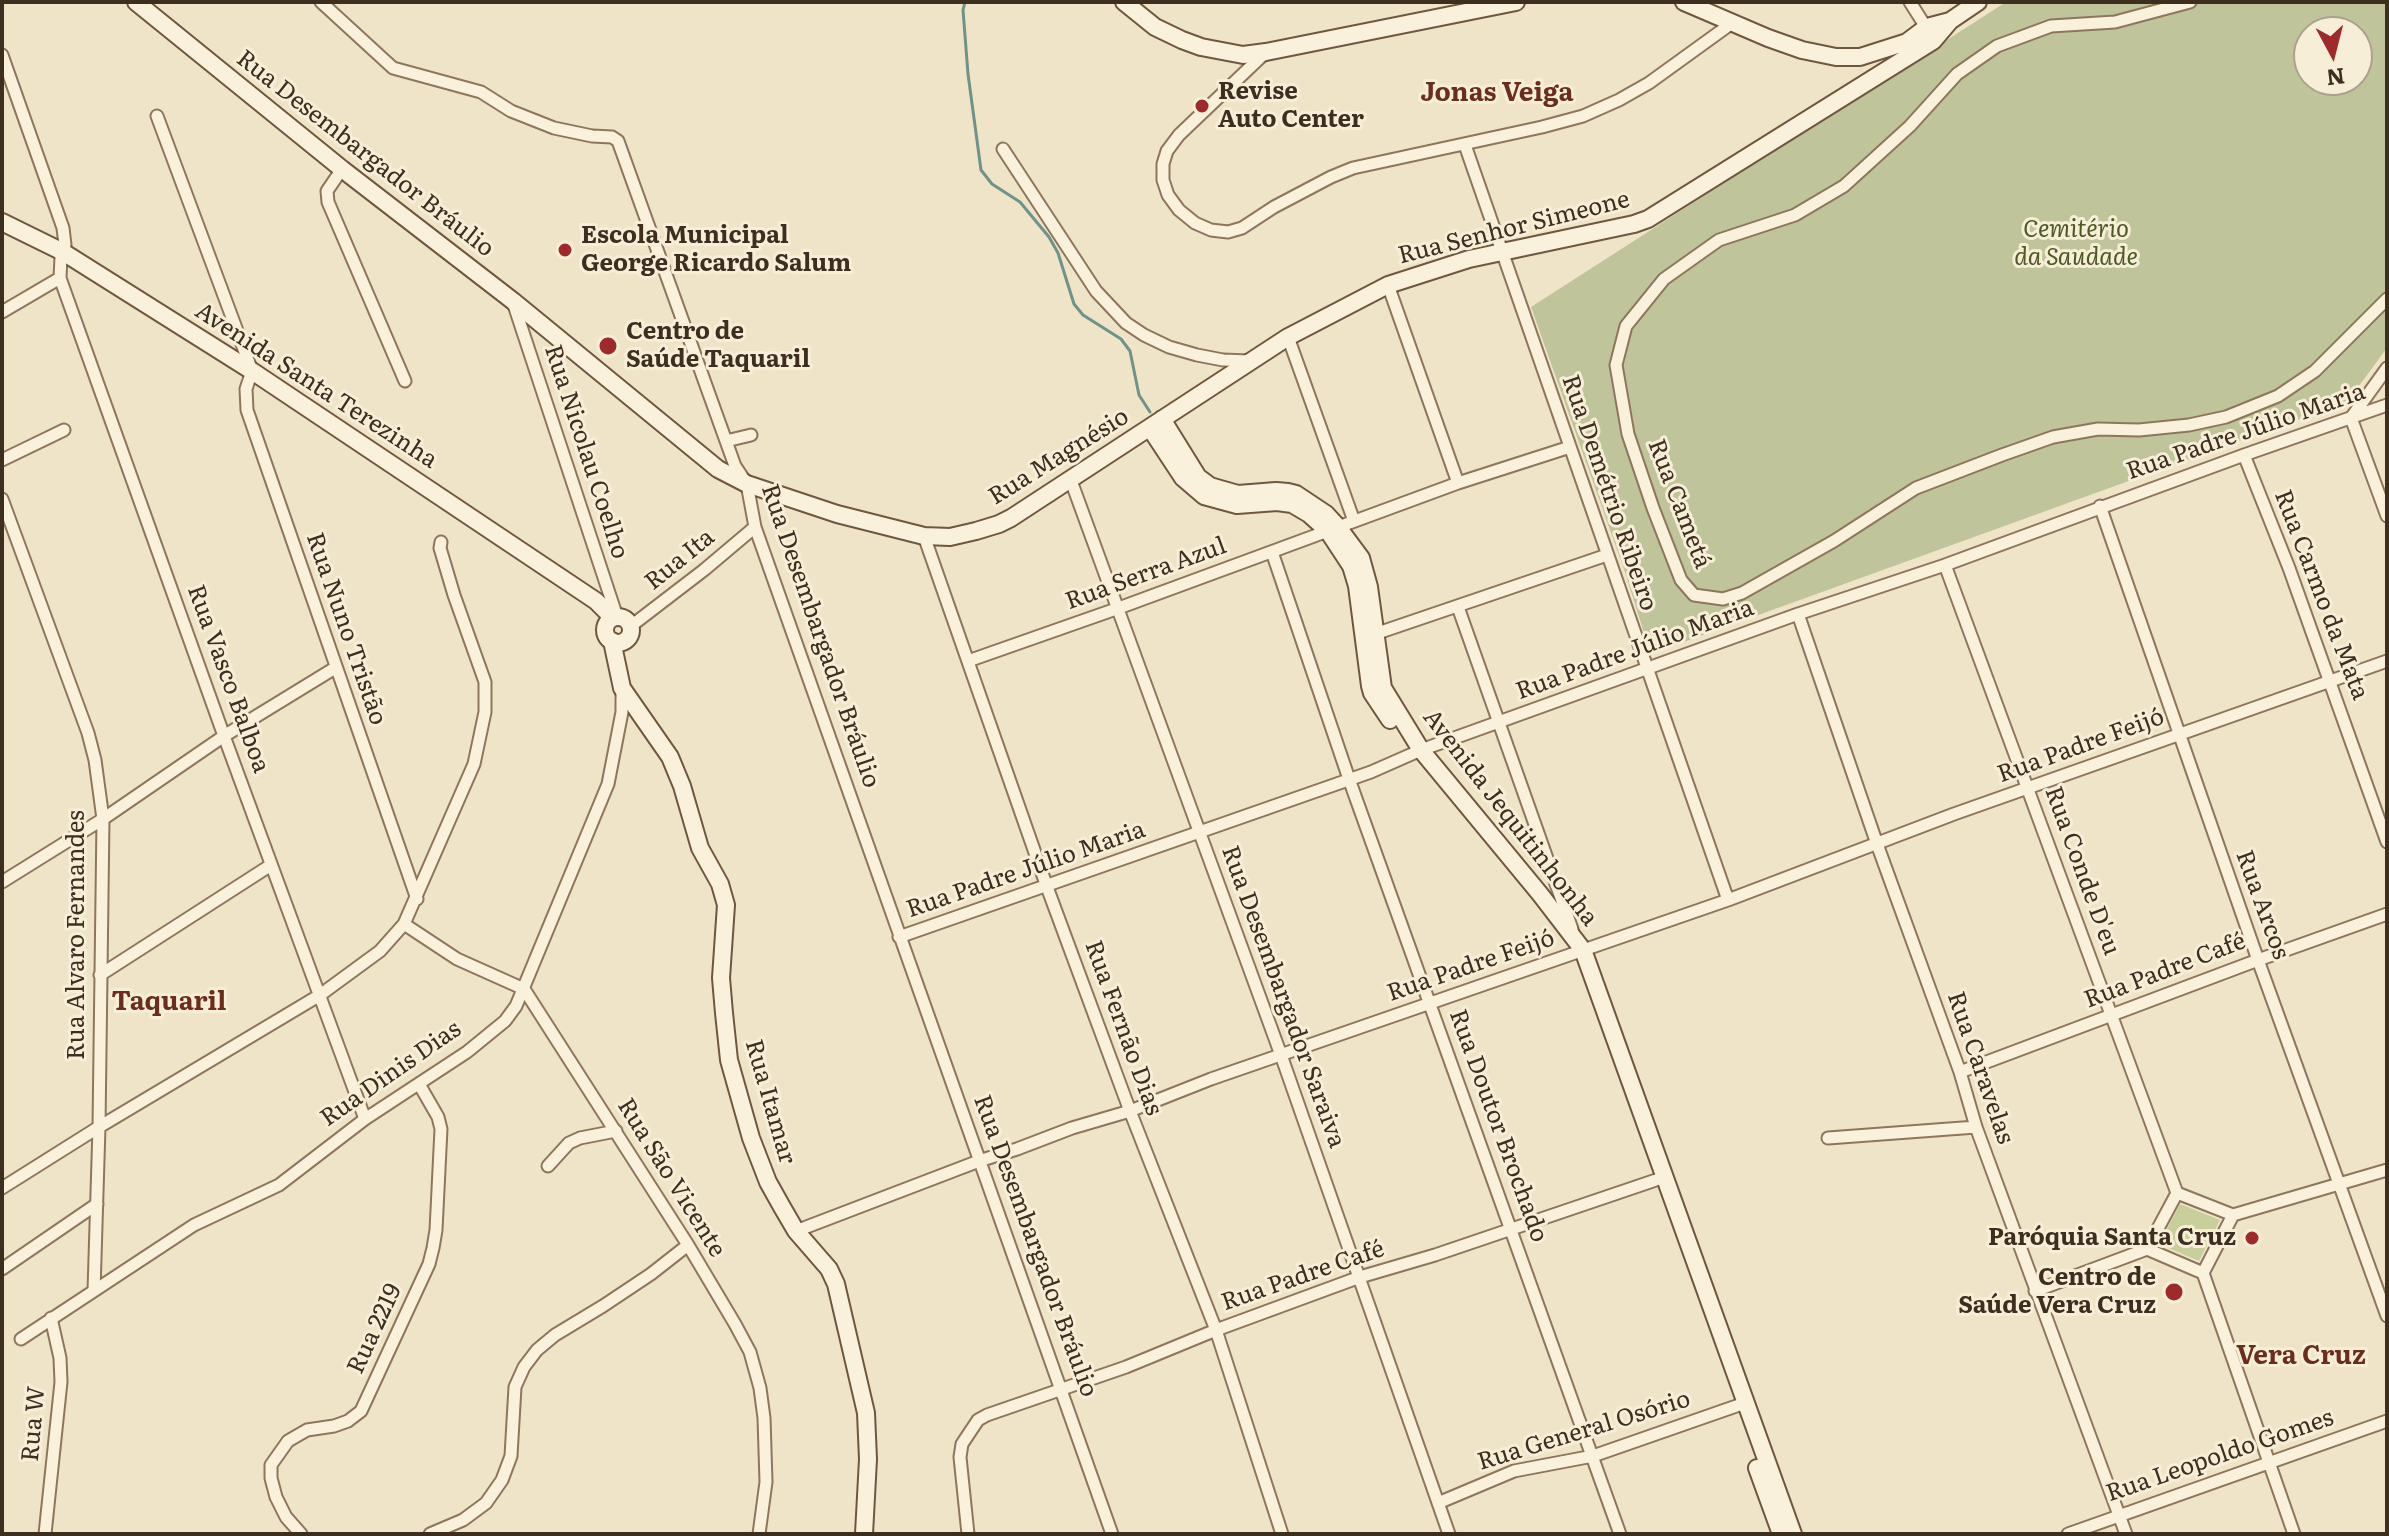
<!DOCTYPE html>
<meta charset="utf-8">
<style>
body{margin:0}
#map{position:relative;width:2389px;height:1536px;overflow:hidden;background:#f0e4c8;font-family:Literata,serif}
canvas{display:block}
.frame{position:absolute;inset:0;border:4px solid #3d2e20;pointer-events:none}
.north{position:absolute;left:2293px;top:16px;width:80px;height:80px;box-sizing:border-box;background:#f7eed8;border:2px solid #ada18e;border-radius:50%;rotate:173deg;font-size:22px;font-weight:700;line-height:32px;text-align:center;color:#3d2e20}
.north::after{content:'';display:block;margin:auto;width:28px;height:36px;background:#9e2a2b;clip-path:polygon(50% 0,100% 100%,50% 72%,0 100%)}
</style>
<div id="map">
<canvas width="2389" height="1536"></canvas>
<div class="frame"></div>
<div class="north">N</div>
</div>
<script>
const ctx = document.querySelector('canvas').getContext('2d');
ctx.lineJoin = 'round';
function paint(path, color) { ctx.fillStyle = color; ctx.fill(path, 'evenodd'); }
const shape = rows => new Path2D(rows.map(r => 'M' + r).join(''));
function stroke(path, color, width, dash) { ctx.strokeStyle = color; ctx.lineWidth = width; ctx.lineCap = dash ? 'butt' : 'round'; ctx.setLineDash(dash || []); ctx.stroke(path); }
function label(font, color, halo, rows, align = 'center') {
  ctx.font = font + ' Literata,serif'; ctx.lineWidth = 6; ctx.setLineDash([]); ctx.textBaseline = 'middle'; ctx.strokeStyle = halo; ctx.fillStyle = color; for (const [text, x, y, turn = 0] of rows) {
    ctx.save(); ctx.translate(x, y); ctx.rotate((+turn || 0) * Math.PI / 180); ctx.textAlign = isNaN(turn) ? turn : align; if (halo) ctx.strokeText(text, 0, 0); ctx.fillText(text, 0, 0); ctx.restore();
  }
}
const green = shape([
 [2180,1204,2220,1220,2199,1261,2159,1244]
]);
const cemetery = shape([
 [2006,2,2387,2,2387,348,2347,402,1659,651,1650,652,1626,575,1531,307],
 [2309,32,2357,32,2357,80,2309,80]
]);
const stream = shape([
 [965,2,963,10,968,74,981,170,992,184,1020,202,1049,237,1058,253,1074,304,1083,315,1121,339,1130,351,1139,395,1150,412]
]);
const street = shape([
 [321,2,393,68,481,92,511,111,554,128,592,136,612,137,618,141,735,466,747,484,755,527,1112,1534],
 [1910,2,1929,32],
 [2190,2,2115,22,2051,26,1997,46,1957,74,1910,126,1844,186,1795,215,1719,240,1664,279,1626,326,1616,365,1628,434,1653,508,1681,580,1694,595,1723,599,1742,593,1834,541,1916,488,2002,455,2053,437,2098,429,2139,430,2189,425,2226,417,2278,396,2315,371,2387,299],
 [1265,53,1179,135,1167,151,1163,164,1163,180,1168,195,1179,210,1195,223,1211,230,1228,232,1242,228,1274,207,1331,177,1353,168,1542,127,1583,116,1619,100,1649,83,1732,23],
 [2,55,63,228,65,245,61,257,60,278,224,736,365,1119],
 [157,116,252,371,246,389,247,410,417,899],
 [1465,145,1728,900],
 [1003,149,1096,291,1126,323,1144,335,1169,347,1197,355,1223,360,1249,361],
 [342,169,327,191,328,202,405,381],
 [1388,285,1458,483],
 [513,302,617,617],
 [2,312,60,278],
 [1288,337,1354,521],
 [2387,368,2351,418,2387,516],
 [726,441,751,435],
 [2244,455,2289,568,2387,842],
 [2,460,64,430],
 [1070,478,1281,1055,1449,1534],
 [2,499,88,733,95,760,103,819,99,1127,94,1291],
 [2100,506,2258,960,2387,1316],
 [924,536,1047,887,1130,1111,1216,1330,1282,1534],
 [1272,552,1349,779,1620,1534],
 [1945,565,2177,1193],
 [1458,607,1572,929],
 [1798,614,1877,844,1960,1072,1976,1127,2126,1534],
 [631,626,704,570,755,527],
 [1369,636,1607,555],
 [968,661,1116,609,1458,483,1570,447],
 [2,882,103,819,224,736,335,668],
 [404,924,457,959,524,989,688,1245,735,1324,750,1352,760,1388,764,1418,766,1482,759,1534],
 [899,937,1371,772,1421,750,1798,614,1945,565,2244,455,2387,405],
 [100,975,271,865],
 [1960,1072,2258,960,2387,914],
 [1828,1138,1976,1127],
 [548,1166,569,1143,580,1138,616,1131],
 [2,1188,99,1127,320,995,380,951,404,924,474,764,485,712,485,682,454,595,440,548,441,542],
 [2177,1193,2233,1215,2203,1273,2147,1249,2177,1193],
 [2233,1215,2387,1170],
 [796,1231,979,1161,1017,1149,1072,1128,1130,1111,1211,1079,1728,900,1954,814,2387,661],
 [2,1269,97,1204],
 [2203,1273,2294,1534],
 [2035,1291,2147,1249],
 [21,1339,194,1225,279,1185,365,1119,467,1052,505,1021,516,1006,608,784,622,712,622,689],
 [1438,1503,1514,1471,1593,1456,1745,1403],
 [45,1534,61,1382,60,1358,51,1318],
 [301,1534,286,1517,276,1497,271,1478,271,1465,288,1441,307,1430,334,1426,348,1421,361,1411,429,1264,433,1248,436,1230,441,1129,438,1117,419,1084],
 [430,1534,463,1520,486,1503,502,1480,511,1456,515,1387,524,1367,537,1350,555,1335,603,1306,651,1274,688,1245],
 [968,1534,960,1457,962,1444,978,1420,987,1415,1126,1367,1216,1330,1360,1277,1435,1255,1656,1180],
 [2068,1534,2387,1421]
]);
const secondary = shape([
 [136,2,342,169,513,301,718,469,747,484,837,514,924,536,950,537,976,531,999,524,1011,518,1288,337,1388,285,1469,259,1634,224,1648,219,1933,41,1950,21],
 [1124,2,1155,27,1182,40,1201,47,1243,55,1266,52,1516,2],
 [1684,2,1768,38,1802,50,1836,57,1860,57,1907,42,1927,27,1950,21,1978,2],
 [2,222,63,252,252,371,596,601,613,618],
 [1162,419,1198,477,1210,486,1238,494,1276,491,1288,492,1296,494,1326,514,1338,527,1361,558,1369,587,1383,688,1421,750,1540,894,1583,950,1793,1534],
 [1150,428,1183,478,1204,496,1237,505,1277,502,1292,504,1309,514,1328,531,1351,566,1357,586,1370,686,1372,693,1390,720],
 '605 630a13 13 0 1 1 26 0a13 13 0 1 1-26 0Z',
 [612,641,622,688,670,757,682,786,700,848,720,884,726,905,721,978,724,1013,729,1060,751,1138,768,1182,782,1207,796,1231,829,1269,836,1284,866,1413,868,1459,864,1534],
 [1757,1468,1781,1534]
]);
const markers = [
 [1202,106,8,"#9e2a2b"],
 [565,250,8,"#9e2a2b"],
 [608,346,10,"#9e2a2b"],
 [2252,1238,8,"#9e2a2b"],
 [2174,1292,10,"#9e2a2b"]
];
const poiNames = [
 ["Revise",1218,92],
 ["Auto Center",1218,120],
 ["Escola Municipal",581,236],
 ["George Ricardo Salum",581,264],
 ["Centro de",626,332],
 ["Saúde Taquaril",626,360],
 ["Paróquia Santa Cruz",2236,1238,"right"],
 ["Centro de",2156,1278,"right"],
 ["Saúde Vera Cruz",2156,1306,"right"]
];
const streetNames = [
 ["Rua Desembargador Bráulio",365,154,38],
 ["Rua Senhor Simeone",1514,228,-14],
 ["Avenida Santa Terezinha",316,386,33],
 ["Rua Padre Júlio Maria",2246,432,-19],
 ["Rua Nicolau Coelho",586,452,72],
 ["Rua Magnésio",1059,457,-32],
 ["Rua Demétrio Ribeiro",1609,493,71],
 ["Rua Cametá",1679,504,69],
 ["Rua Ita",680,560,-39],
 ["Rua Serra Azul",1146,574,-20],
 ["Rua Carmo da Mata",2321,595,69],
 ["Rua Nuno Tristão",346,629,71],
 ["Rua Desembargador Bráulio",820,636,71],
 ["Rua Padre Júlio Maria",1635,650,-20],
 ["Rua Vasco Balboa",228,679,70],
 ["Rua Padre Feijó",2081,746,-20],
 ["Avenida Jequitinhonha",1510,818,52],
 ["Rua Padre Júlio Maria",1026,870,-19],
 ["Rua Conde D'eu",2082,871,70],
 ["Rua Arcos",2262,905,70],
 ["Rua Alvaro Fernandes",77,935,-90],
 ["Rua Padre Feijó",1471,966,-19],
 ["Rua Padre Café",2165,971,-21],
 ["Rua Desembargador Saraiva",1283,997,70],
 ["Rua Fernão Dias",1123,1028,70],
 ["Rua Caravelas",1980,1068,71],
 ["Rua Dinis Dias",391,1074,-35],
 ["Rua Itamar",770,1102,74],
 ["Rua Doutor Brochado",1498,1126,70],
 ["Rua São Vicente",671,1178,58],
 ["Rua Desembargador Bráulio",1035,1246,70],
 ["Rua Padre Café",1303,1276,-19],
 ["Rua 2219",375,1329,-65],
 ["Rua W",34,1424,-85],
 ["Rua General Osório",1584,1431,-17],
 ["Rua Leopoldo Gomes",2220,1456,-19]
];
const parkNames = [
 ["Cemitério",2076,230],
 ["da Saudade",2076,258]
];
const neighbourhoodNames = [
 ["Jonas Veiga",1497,93],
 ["Taquaril",169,1002],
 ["Vera Cruz",2301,1356]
];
paint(green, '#c9cf9b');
paint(cemetery, '#bfc49a');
stroke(stream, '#6f938a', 3);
stroke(street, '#8d765c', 15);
stroke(secondary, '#6f573f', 20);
stroke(street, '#faf1dc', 11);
stroke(secondary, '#faf1dc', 16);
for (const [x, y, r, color] of markers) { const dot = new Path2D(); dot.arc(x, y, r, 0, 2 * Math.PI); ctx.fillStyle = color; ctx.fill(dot); stroke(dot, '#f7eed8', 3); }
label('bold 24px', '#3d2e20', '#f7eed8', poiNames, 'left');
label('24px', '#3d2e20', '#f7eed8', streetNames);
label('italic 24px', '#4d5a26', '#f7eed8', parkNames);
label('bold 26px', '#6b2e1e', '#f7eed8', neighbourhoodNames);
</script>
